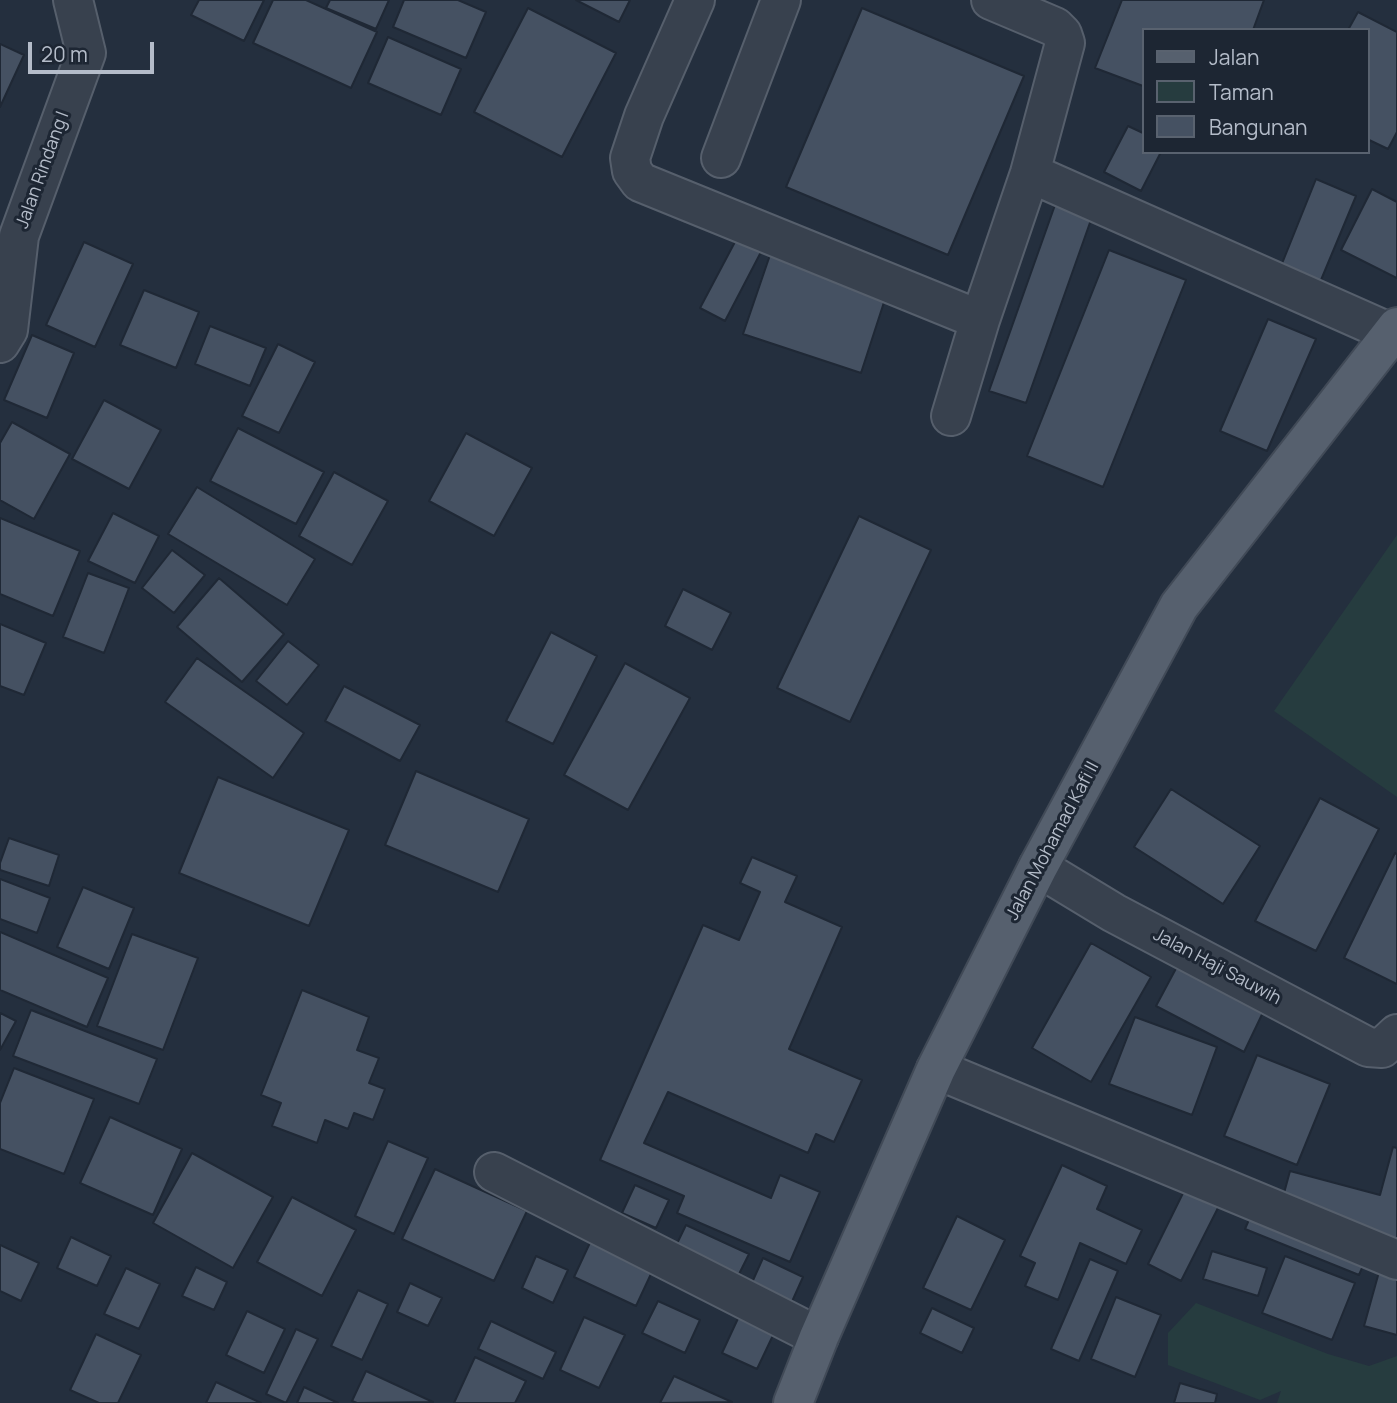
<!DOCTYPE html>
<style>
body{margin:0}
#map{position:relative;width:1397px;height:1403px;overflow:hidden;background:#242f3e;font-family:Manrope,sans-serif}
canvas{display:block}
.legend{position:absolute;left:1142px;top:28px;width:228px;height:126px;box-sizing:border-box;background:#1d2633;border:2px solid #59626f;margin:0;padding:9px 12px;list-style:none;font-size:21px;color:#b4bcc9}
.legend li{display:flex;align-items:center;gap:14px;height:35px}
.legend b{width:35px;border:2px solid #59626f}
.scale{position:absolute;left:28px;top:42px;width:126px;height:32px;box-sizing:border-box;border:4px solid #b4bcc9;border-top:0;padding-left:9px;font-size:21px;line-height:24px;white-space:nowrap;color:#b4bcc9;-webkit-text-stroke:5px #1d2633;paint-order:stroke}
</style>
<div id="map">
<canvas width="1397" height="1403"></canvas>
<ul class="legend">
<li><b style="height:9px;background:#56606e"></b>Jalan</li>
<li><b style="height:19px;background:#263c3f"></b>Taman</li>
<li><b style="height:19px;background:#455162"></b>Bangunan</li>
</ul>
<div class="scale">20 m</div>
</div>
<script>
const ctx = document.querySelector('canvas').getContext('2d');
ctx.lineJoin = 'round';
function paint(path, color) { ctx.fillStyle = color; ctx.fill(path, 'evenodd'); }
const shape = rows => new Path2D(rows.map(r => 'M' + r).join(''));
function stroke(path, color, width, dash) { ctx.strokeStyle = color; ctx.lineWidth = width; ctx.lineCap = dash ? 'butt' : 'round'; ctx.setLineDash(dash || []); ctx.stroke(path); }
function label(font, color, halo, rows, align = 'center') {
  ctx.font = font + ' Manrope,sans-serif'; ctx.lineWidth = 6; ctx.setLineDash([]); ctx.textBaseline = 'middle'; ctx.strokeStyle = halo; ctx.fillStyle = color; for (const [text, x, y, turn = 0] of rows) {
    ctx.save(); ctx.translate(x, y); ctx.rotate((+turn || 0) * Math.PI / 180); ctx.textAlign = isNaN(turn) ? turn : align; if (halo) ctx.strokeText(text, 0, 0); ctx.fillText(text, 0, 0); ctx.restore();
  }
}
const green = shape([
 [1397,535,1397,797,1274,711],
 [1196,1303,1328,1354,1369,1366,1397,1356,1397,1403,1277,1403,1281,1391,1260,1400,1168,1365,1168,1333]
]);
const building = shape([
 [199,0,264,0,244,41,191,15,199,0],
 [273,0,306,0,377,32,351,88,253,43,273,0],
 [330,0,389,0,376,29,326,8,330,0],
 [404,0,458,0,486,12,466,58,393,27,404,0],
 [576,0,630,0,619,22,576,0],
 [1122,0,1264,0,1253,30,1143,30,1143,86,1095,68,1122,0],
 [528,8,616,53,562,157,474,112,528,8],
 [862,8,1024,76,948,255,786,187,862,8],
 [1358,12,1397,32,1397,132,1388,149,1367,139,1367,30,1348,30,1358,12],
 [388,37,461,69,441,115,368,83,388,37],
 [0,44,24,55,0,107,0,44],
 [1128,126,1143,133,1143,152,1161,152,1141,191,1104,172,1128,126],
 [1316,179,1356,196,1316,292,1277,276,1316,179],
 [1372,189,1397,202,1397,278,1341,250,1372,189],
 [1055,205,1092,217,1026,403,989,391,1055,205],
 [736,240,761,252,725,321,700,308,736,240],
 [84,242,133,264,95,347,46,325,84,242],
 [1109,250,1186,280,1103,487,1027,456,1109,250],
 [770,255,887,293,861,373,743,334,770,255],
 [144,290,199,312,176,368,120,345,144,290],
 [1268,319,1316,339,1267,451,1220,431,1268,319],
 [210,326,266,348,250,386,195,364,210,326],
 [32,335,74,353,47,418,4,400,32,335],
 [278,344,315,362,279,433,242,416,278,344],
 [104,400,161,430,129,489,72,459,104,400],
 [12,422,70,454,34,519,0,500,0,443,12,422],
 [238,428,324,472,296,524,210,481,238,428],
 [466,433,532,468,494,536,429,501,466,433],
 [334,472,388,501,352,565,299,536,334,472],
 [197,487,315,559,287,605,168,534,197,487],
 [113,513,159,536,135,583,88,561,113,513],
 [859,516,931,550,850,722,777,688,859,516],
 [0,518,80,551,53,616,0,594,0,518],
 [172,550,205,575,174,613,142,588,172,550],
 [88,573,129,588,104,653,63,637,88,573],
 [219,578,284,634,242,682,177,627,219,578],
 [683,589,731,613,712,650,665,626,683,589],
 [0,624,46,643,24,695,0,686,0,624],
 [551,632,597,656,553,744,506,721,551,632],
 [288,641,319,665,287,705,256,681,288,641],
 [197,658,304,733,273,778,165,702,197,658],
 [625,663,690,698,628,810,564,775,625,663],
 [344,686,420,725,400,761,325,721,344,686],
 [416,771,529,819,498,892,385,845,416,771],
 [218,777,349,830,309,926,179,873,218,777],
 [1171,789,1260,846,1223,904,1134,847,1171,789],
 [1320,798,1379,829,1316,951,1255,921,1320,798],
 [9,838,59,855,49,886,0,870,0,863,9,838],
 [1395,853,1397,854,1397,984,1344,958,1395,853],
 [752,857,797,876,785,902,842,927,789,1049,862,1080,834,1142,816,1134,808,1153,668,1092,644,1143,771,1198,780,1175,820,1192,790,1262,677,1213,684,1196,600,1160,703,925,739,940,760,892,740,883,752,857],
 [0,879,50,898,37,933,0,919,0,879],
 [83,887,134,908,109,969,57,947,83,887],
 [0,932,108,978,87,1027,0,990,0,932],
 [132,934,198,958,163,1050,97,1026,132,934],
 [1091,943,1151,977,1091,1082,1032,1048,1091,943],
 [1180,961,1267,1004,1244,1052,1156,1006,1180,961],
 [302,990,369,1017,357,1050,379,1058,369,1083,385,1089,373,1120,354,1113,348,1129,325,1120,317,1143,272,1126,281,1103,261,1095,302,990],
 [31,1010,157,1059,139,1104,13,1056,31,1010],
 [0,1013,16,1021,0,1050,0,1013],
 [1135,1017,1217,1047,1192,1115,1109,1084,1135,1017],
 [1257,1055,1330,1084,1297,1165,1224,1136,1257,1055],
 [14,1068,94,1099,64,1174,0,1149,0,1103,14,1068],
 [110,1117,182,1149,153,1215,80,1183,110,1117],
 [388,1141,428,1158,394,1234,355,1216,388,1141],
 [1393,1147,1397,1148,1397,1241,1280,1208,1290,1171,1380,1195,1393,1147],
 [192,1153,273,1197,233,1268,153,1223,192,1153],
 [1062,1165,1107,1186,1097,1209,1142,1230,1126,1264,1080,1243,1058,1300,1025,1286,1035,1263,1020,1256,1062,1165],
 [435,1169,527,1211,494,1281,402,1239,435,1169],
 [1188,1183,1222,1200,1181,1281,1148,1264,1188,1183],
 [635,1185,669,1200,656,1228,622,1213,635,1185],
 [292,1197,356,1230,322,1296,257,1262,292,1197],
 [1251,1215,1365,1261,1359,1275,1245,1229,1251,1215],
 [957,1216,1005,1240,971,1310,923,1288,957,1216],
 [686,1225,749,1254,733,1286,671,1256,686,1225],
 [595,1232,657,1261,636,1306,574,1277,595,1232],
 [71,1237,111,1256,97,1286,57,1268,71,1237],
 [0,1245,39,1263,21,1301,0,1291,0,1245],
 [1212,1251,1267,1268,1258,1296,1203,1279,1212,1251],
 [536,1256,568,1270,553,1303,522,1288,536,1256],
 [1285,1256,1355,1283,1332,1340,1262,1313,1285,1256],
 [763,1258,803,1277,790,1306,750,1287,763,1258],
 [1090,1259,1118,1271,1079,1361,1051,1349,1090,1259],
 [196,1267,227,1282,214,1310,182,1296,196,1267],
 [126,1268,160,1284,139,1329,104,1314,126,1268],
 [1379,1272,1397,1277,1397,1335,1364,1326,1379,1272],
 [410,1283,442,1298,428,1326,397,1312,410,1283],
 [358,1290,388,1304,362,1360,331,1346,358,1290],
 [1116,1297,1161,1315,1135,1377,1091,1359,1116,1297],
 [658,1301,700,1320,685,1353,642,1333,658,1301],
 [932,1308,974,1328,962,1353,920,1333,932,1308],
 [247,1311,285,1329,264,1373,226,1355,247,1311],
 [741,1312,776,1329,757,1369,722,1353,741,1312],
 [584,1317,625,1335,599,1388,560,1370,584,1317],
 [491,1321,556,1352,543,1379,478,1349,491,1321],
 [296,1329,318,1339,286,1403,266,1394,296,1329],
 [96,1334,141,1355,118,1403,99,1403,70,1390,96,1334],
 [475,1357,526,1381,515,1403,454,1403,475,1357],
 [366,1371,433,1402,357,1403,352,1401,366,1371],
 [674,1376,732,1402,660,1403,674,1376],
 [216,1382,261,1403,206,1403,216,1382],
 [1180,1383,1217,1394,1215,1403,1174,1403,1180,1383],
 [304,1387,338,1403,297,1403,304,1387]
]);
const minor = shape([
 [695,0,644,116,630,158,632,171,640,182,980,320],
 [721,158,781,0],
 [1030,173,1391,333],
 [0,343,8,330,19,236,86,53,73,0],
 [951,416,980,320,1030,173,1065,43,1062,34,1055,27,991,0],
 [1038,867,1114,913,1368,1047,1382,1048,1397,1034],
 [936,1069,1397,1260],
 [494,1172,819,1337]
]);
const major = shape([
 [793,1403,819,1337,936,1069,1038,867,1179,606,1397,327]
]);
const streetNames = [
 ["Jalan Rindang I",43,170,-70],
 ["Jalan Mohamad Kafi II",1053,841,-62],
 ["Jalan Haji Sauwih",1217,967,28]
];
paint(green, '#263c3f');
paint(building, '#455162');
stroke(building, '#1f2835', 2);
stroke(minor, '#565f6c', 42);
stroke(major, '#414a57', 42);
stroke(minor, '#38414e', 38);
stroke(major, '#56606e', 38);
label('18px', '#b4bcc9', '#1d2633', streetNames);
</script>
